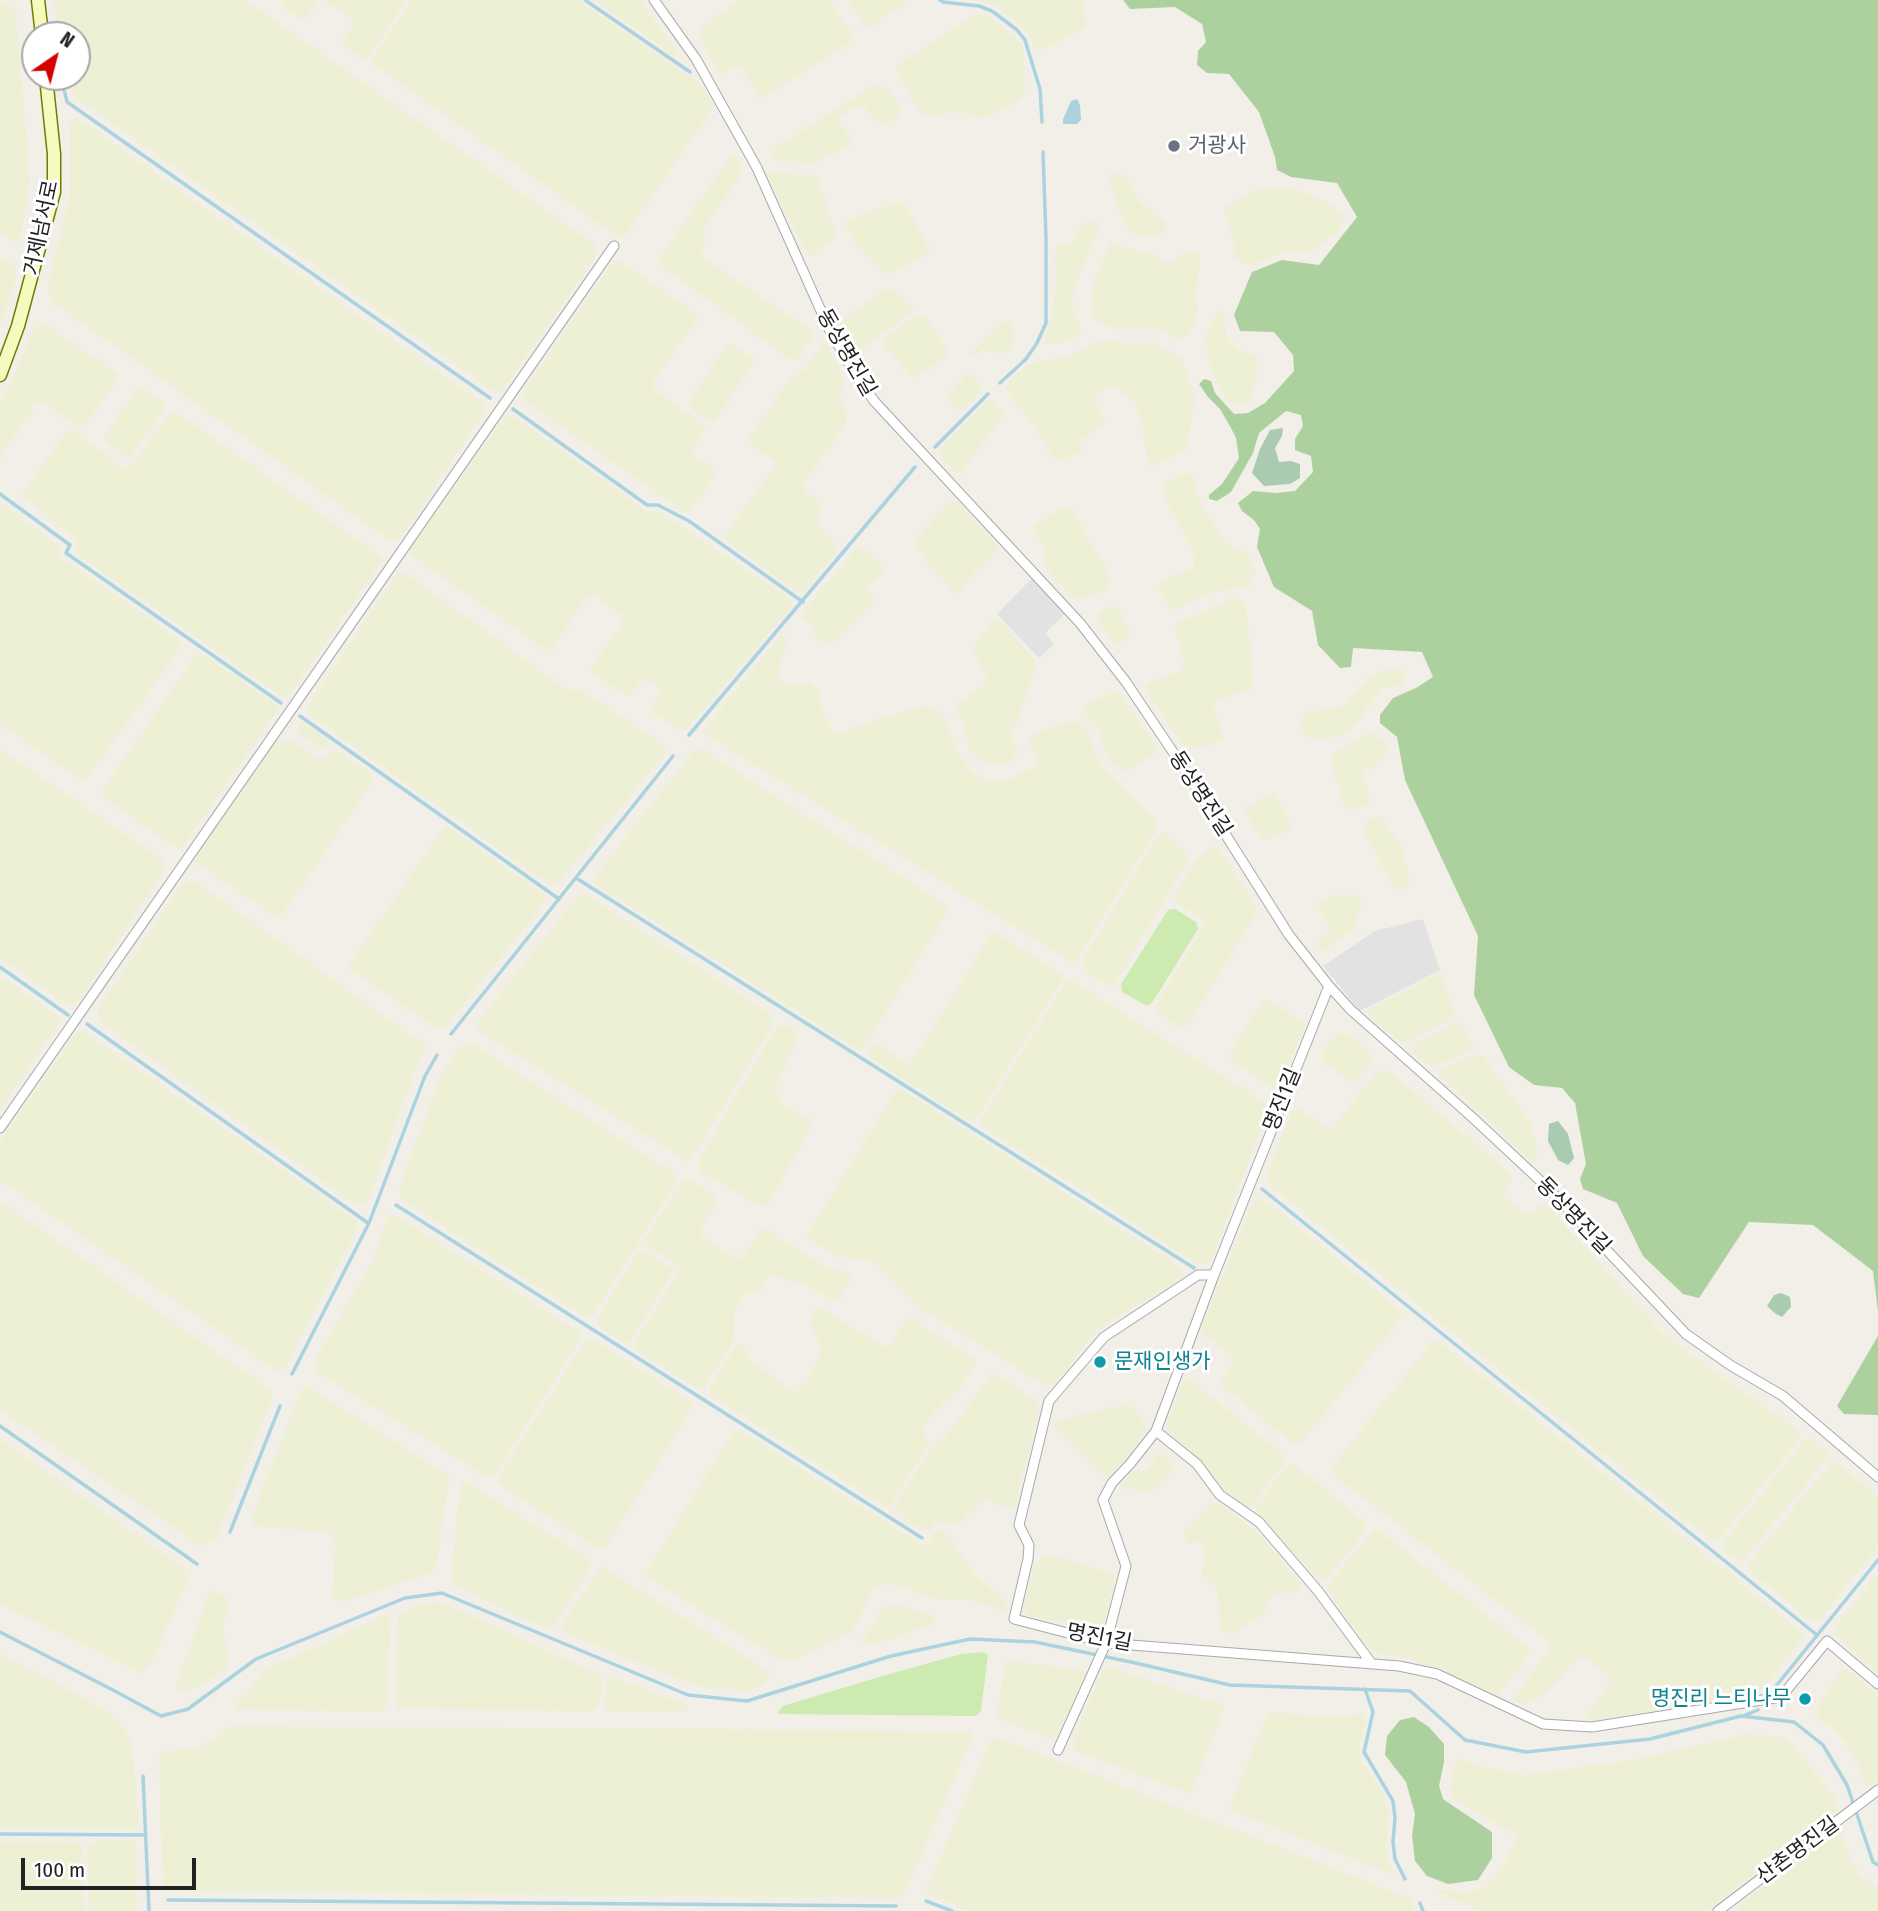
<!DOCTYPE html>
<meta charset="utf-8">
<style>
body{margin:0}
#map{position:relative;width:1878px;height:1911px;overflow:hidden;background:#f2efe9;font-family:"Fira Sans Condensed",sans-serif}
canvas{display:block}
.north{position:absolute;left:21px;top:21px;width:70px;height:70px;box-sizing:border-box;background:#fff;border:2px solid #a7a7a7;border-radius:50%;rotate:35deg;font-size:19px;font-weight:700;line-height:28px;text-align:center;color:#222}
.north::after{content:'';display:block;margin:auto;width:24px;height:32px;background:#d40000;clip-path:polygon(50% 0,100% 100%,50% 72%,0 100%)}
.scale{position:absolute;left:21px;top:1858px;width:175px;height:32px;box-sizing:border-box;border:4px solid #222;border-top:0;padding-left:9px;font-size:21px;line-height:24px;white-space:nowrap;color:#222;-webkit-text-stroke:5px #fff;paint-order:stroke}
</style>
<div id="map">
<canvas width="1878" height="1911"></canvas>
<div class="north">N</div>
<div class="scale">100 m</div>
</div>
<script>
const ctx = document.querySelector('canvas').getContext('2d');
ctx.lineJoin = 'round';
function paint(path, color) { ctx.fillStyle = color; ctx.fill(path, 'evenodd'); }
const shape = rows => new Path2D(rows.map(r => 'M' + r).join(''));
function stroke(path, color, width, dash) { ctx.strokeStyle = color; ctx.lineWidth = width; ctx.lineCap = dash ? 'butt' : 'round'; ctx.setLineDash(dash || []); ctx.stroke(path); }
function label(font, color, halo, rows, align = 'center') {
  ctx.font = font + ' "Fira Sans Condensed","Noto Sans KR",sans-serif'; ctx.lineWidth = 6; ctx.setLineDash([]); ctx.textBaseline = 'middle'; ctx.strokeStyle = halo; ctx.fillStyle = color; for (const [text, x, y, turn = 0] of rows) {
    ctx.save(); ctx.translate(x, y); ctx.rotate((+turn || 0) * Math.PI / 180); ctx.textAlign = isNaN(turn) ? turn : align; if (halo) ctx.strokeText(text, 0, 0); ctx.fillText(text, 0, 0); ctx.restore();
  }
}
const farmland = shape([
 [53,0,245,0,596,245,596,256,502,391,493,391,75,97,68,77,77,77,77,35,58,35],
 [283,0,319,0,306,18,302,20,283,7],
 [327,0,406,0,370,56,363,59,343,45,343,40,353,27,354,21,327,2],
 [411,0,578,0,702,85,713,105,711,111,624,237,619,238,373,64,372,59],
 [594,0,639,0,678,52,679,56,675,57],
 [740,0,829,0,852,35,852,41,765,97,759,97,740,67,734,67,723,74,719,72,699,38,701,27],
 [848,0,910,0,869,28,863,24],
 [968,0,1081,0,1085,5,1086,28,1043,50,1035,47,1027,31,992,3],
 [0,1,7,4,16,13,30,182,20,240,12,241,0,233],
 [982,13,1016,37,1024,49,1025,90,1020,99,991,116,983,119,959,112,923,116,896,71,897,65,975,15],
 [875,84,888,89,902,111,897,119,883,126,876,121,864,105,857,106,840,117,839,120,852,141,851,145,813,163,778,160,771,157,771,151],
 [75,117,484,404,485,411,400,538,391,541,51,301,48,291,50,278,70,195,70,122],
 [731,155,735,155,742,170,740,177,701,232,706,242,701,252,702,257,813,332,813,336,796,360,791,360,659,264,658,260],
 [769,173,813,176,818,179,835,233,835,238,811,256,806,253,768,178],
 [1113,173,1121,174,1128,178,1136,198,1147,209,1165,222,1167,231,1159,235,1136,235,1128,231,1114,196,1109,177],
 [1262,187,1293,188,1330,204,1345,216,1339,231,1311,252,1289,251,1251,266,1235,258,1233,239,1224,208],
 [895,202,905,204,929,249,926,254,894,273,886,273,861,250,845,226,847,221],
 [1086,222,1097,222,1098,229,1093,244,1079,275,1071,303,1081,330,1071,340,1058,344,1045,344,1044,338,1052,316,1056,283,1054,252,1057,247,1074,242,1077,230],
 [1109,243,1153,255,1169,264,1182,253,1200,253,1197,289,1198,315,1189,334,1176,340,1160,329,1142,328,1126,330,1104,325,1096,321,1091,305,1092,284,1102,264],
 [0,256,16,267,17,275,0,328],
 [614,260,618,260,697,314,698,319,653,382,652,388,704,425,705,430,693,447,693,454,715,469,716,474,690,510,685,512,523,400,522,394],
 [886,289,892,289,914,308,911,313,856,353,849,349,838,327,841,321],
 [1220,309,1224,314,1227,338,1237,348,1258,357,1256,382,1250,403,1238,407,1223,396,1212,372,1205,341,1212,320],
 [915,316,924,316,949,351,947,357,915,377,910,376,882,343,884,338],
 [1004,321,1011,323,1015,338,1012,348,1001,355,983,349,970,358,971,352],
 [43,323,117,373,118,380,84,425,79,427,43,402,36,404,0,457,0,404,36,326],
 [1100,340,1127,343,1152,343,1181,358,1195,400,1186,450,1151,466,1147,457,1143,427,1136,404,1115,387,1097,392,1094,398,1105,423,1081,440,1080,452,1061,461,1055,460,1034,427,1005,388,1008,382,1032,363,1068,357],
 [826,342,844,379,840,400,847,414,846,423,805,481,805,491,822,506,816,520,817,524,836,543,836,550,804,592,800,594,725,540,724,536,775,466,774,461,749,443,748,439,790,379,805,370,823,343],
 [727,344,732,344,752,358,754,363,715,420,710,422,690,408,689,401],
 [967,375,972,376,982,387,981,391,962,409,956,410,948,398,949,393],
 [143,388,164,402,165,409,131,456,126,457,106,442,104,437,137,389],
 [988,400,993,400,1003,411,1003,416,962,472,956,473,941,457,941,449],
 [175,411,381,557,382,561,288,697,282,697,76,553,77,540,23,497,23,493,66,432,72,430,124,468,130,468,169,413],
 [511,415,647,512,658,510,792,601,791,607,686,729,680,731,651,711,652,705,661,692,659,687,646,678,642,679,631,694,627,696,593,674,590,668,623,622,622,615,594,595,586,598,552,649,546,650,411,555,410,549,505,416],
 [1180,474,1191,474,1201,505,1229,547,1246,551,1256,573,1247,587,1212,592,1172,611,1158,588,1162,581,1193,568,1195,556,1162,492,1168,481],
 [956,501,998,547,997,552,975,571,958,593,953,593,913,544,915,539,950,503],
 [0,502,59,547,59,556,181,641,182,646,87,778,81,780,0,724],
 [1065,507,1071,507,1111,579,1107,590,1080,599,1072,597,1043,564,1047,556,1034,529,1035,524],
 [858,546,863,547,882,565,883,572,868,588,868,592,875,599,873,604,832,644,826,643,814,634,813,628,802,617,802,613],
 [398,573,405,573,567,690,580,689,664,745,666,752,558,883,550,885,307,713,307,707],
 [1232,599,1245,601,1254,682,1250,690,1214,701,1214,707,1224,738,1220,742,1190,749,1182,743,1145,689,1148,683,1179,671,1185,664,1175,628,1178,622],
 [1110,606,1118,610,1130,634,1121,642,1114,644,1097,620,1098,612],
 [997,619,1035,659,1035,667,1018,720,1012,727,1013,739,1017,752,1012,759,1000,765,984,762,969,749,964,725,957,712,957,705,985,684,988,679,973,649,974,645,993,620],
 [781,636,786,636,788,640,778,670,781,681,786,685,811,682,818,690,824,714,831,728,839,733,896,714,922,706,932,707,943,716,957,750,971,771,985,780,1005,782,1037,765,1039,759,1029,741,1034,734,1068,721,1079,723,1088,732,1099,762,1156,820,1158,827,1077,960,1073,963,705,734,704,729],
 [203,654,277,705,278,710,183,846,176,848,103,797,102,791,196,655],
 [1396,668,1406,673,1402,685,1384,687,1365,709,1358,723,1339,736,1316,739,1304,736,1300,725,1304,713,1343,706,1372,674],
 [1115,691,1120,692,1158,749,1157,753,1125,771,1113,764,1107,756,1099,729,1092,719,1082,711,1083,706],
 [304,722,329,740,325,747,321,748,296,732,301,723],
 [1371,731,1383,740,1390,750,1373,766,1363,773,1370,799,1365,806,1347,811,1331,762,1333,754],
 [279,740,285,743,293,741,318,758,325,758,331,750,336,750,374,775,374,780,281,916,275,916,196,862,197,855,274,743],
 [0,749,164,861,165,869,77,1003,69,1006,0,957],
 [701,749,948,906,948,911,863,1049,859,1050,595,884,594,878,693,752],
 [1269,794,1275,796,1291,823,1291,829,1265,840,1260,838,1246,813,1246,808],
 [1380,816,1403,849,1409,880,1404,889,1397,890,1384,870,1364,832,1370,818],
 [448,826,545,896,545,902,444,1029,438,1029,350,969,350,963,444,827],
 [1166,832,1186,856,1187,861,1115,984,1109,986,1084,970,1082,962,1159,833],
 [1211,847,1218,847,1256,905,1257,912,1187,1027,1182,1029,1157,1012,1156,1005,1204,926,1203,920,1176,902,1174,896,1195,861],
 [195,881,426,1046,412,1078,366,1206,356,1205,99,1021,97,1010,183,882],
 [584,893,772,1015,773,1024,692,1158,687,1161,479,1031,477,1023,580,894],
 [1357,895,1363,902,1354,929,1325,950,1321,951,1317,946,1317,942,1330,932,1331,927,1318,908,1319,904,1330,896],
 [996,933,1062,974,1063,979,977,1118,971,1122,869,1057,867,1054,872,1045,876,1044,908,1064,912,1062,991,934],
 [1441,972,1455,1013,1449,1020,1405,1042,1397,1040,1365,1011],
 [0,976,58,1016,59,1023,0,1110],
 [1071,980,1267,1104,1268,1110,1212,1258,1209,1263,1200,1265,982,1126,980,1120,1066,981],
 [1263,1000,1268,1000,1301,1020,1305,1024,1281,1085,1275,1089,1230,1060,1231,1051],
 [1455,1023,1461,1025,1473,1045,1471,1050,1433,1067,1412,1053,1413,1045],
 [784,1025,792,1027,798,1035,796,1044,785,1065,775,1090,785,1106,809,1119,811,1127,768,1205,761,1207,701,1172,698,1161,776,1028],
 [82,1030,356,1221,358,1228,285,1368,277,1371,0,1180,0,1142,76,1032],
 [1345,1033,1372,1054,1373,1060,1359,1079,1350,1081,1322,1061,1322,1052,1335,1036],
 [471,1043,675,1174,677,1181,593,1315,585,1317,402,1200,399,1189,440,1078,460,1047],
 [1473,1055,1484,1057,1532,1126,1538,1153,1536,1161,1531,1161,1439,1074,1441,1069],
 [1379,1070,1388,1070,1510,1173,1512,1181,1503,1191,1505,1197,1526,1214,1533,1214,1541,1204,1547,1205,1662,1333,1718,1375,1799,1430,1800,1438,1719,1540,1712,1541,1268,1184,1266,1177,1293,1110,1299,1109,1325,1127,1332,1128],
 [902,1090,1182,1268,1185,1276,1096,1330,1056,1384,1048,1387,915,1305,881,1268,867,1260,838,1256,808,1239,807,1235,896,1091],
 [687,1178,715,1196,717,1203,700,1231,700,1236,737,1259,742,1258,760,1230,765,1229,828,1268,850,1273,852,1278,839,1299,834,1301,807,1286,775,1276,769,1278,762,1288,756,1292,746,1293,734,1311,734,1341,705,1387,697,1388,635,1349,634,1344,679,1271,680,1267,647,1245,645,1240,682,1180],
 [1261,1197,1400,1310,1401,1318,1301,1443,1294,1444,1223,1387,1221,1380,1235,1362,1232,1357,1204,1335,1201,1328,1254,1200],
 [0,1201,272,1391,272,1399,216,1539,201,1546,0,1410],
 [393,1214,578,1331,581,1338,495,1475,487,1477,319,1373,314,1366,319,1353,372,1262,388,1217],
 [644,1251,671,1268,673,1272,630,1342,624,1343,598,1326,597,1319,638,1252],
 [816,1308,821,1308,885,1347,891,1344,906,1320,912,1319,973,1358,976,1364,959,1388,935,1411,923,1427,929,1443,892,1504,886,1507,710,1395,710,1388,736,1345,741,1344,753,1362,795,1392,805,1384,817,1362,821,1347,809,1321],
 [592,1339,691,1401,692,1408,606,1547,599,1549,498,1484,497,1479,585,1341],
 [1432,1342,1439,1342,1802,1632,1803,1638,1763,1689,1753,1694,1597,1720,1588,1719,1585,1715,1610,1684,1610,1678,1586,1658,1579,1658,1544,1695,1523,1705,1517,1703,1515,1697,1549,1650,1548,1641,1332,1473,1332,1467],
 [996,1374,1035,1400,1040,1407,1015,1506,1009,1510,990,1499,984,1500,961,1521,951,1523,936,1522,930,1530,924,1531,895,1511,895,1505,934,1444,943,1440,991,1375],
 [1188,1378,1285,1456,1285,1462,1252,1505,1247,1507,1223,1489,1200,1459,1168,1432,1166,1425,1184,1380],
 [307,1386,441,1471,449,1477,436,1569,431,1573,346,1601,333,1598,335,1541,329,1532,254,1526,251,1518,301,1390],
 [1126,1404,1131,1405,1145,1424,1146,1430,1131,1454,1110,1476,1105,1476,1054,1425,1056,1421],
 [739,1430,922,1545,928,1545,937,1530,943,1529,976,1576,1005,1601,1008,1608,1002,1611,969,1600,929,1598,895,1584,879,1586,872,1591,852,1632,790,1661,779,1659,649,1578,645,1574,733,1432],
 [0,1439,182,1567,189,1577,150,1666,140,1673,0,1604],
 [1811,1439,1828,1453,1826,1460,1743,1560,1737,1561,1722,1550,1723,1543,1804,1441],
 [1162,1454,1173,1463,1174,1468,1152,1492,1122,1488,1121,1485,1132,1471,1144,1471,1158,1455],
 [1831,1463,1837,1463,1878,1497,1878,1546,1820,1619,1812,1622,1748,1569,1748,1564],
 [1294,1464,1365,1522,1367,1529,1326,1580,1320,1581,1258,1513,1255,1507,1288,1465],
 [464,1481,588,1558,591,1567,554,1626,546,1629,455,1585,451,1578,460,1487],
 [1213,1503,1219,1504,1256,1531,1301,1583,1302,1591,1272,1595,1264,1612,1236,1633,1223,1632,1219,1628,1218,1595,1214,1584,1202,1575,1204,1548,1200,1541,1190,1544,1185,1540,1184,1532],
 [1377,1529,1529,1648,1529,1655,1498,1694,1492,1694,1408,1657,1381,1655,1366,1645,1328,1590,1329,1584,1372,1531],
 [1050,1554,1113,1574,1116,1579,1103,1628,1098,1631,1028,1615,1024,1609,1034,1565,1043,1556],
 [603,1567,771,1673,764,1684,748,1691,696,1686,563,1632,561,1626,598,1571],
 [1878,1574,1878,1673,1834,1634,1834,1629],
 [215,1591,225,1597,229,1608,223,1623,228,1661,226,1669,200,1686,181,1692,176,1686,208,1595],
 [442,1602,598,1674,603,1680,599,1706,593,1711,399,1709,395,1705,398,1615,406,1610,426,1603],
 [885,1605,897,1605,934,1615,935,1624,873,1645,863,1640],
 [384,1615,391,1617,387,1706,382,1711,232,1710,264,1671],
 [0,1654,88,1700,115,1717,132,1741,138,1823,132,1829,0,1828],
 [1011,1661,1083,1670,1085,1674,1058,1736,1050,1739,1001,1719,996,1715,1006,1664],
 [1106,1667,1222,1705,1224,1709,1191,1792,1187,1793,1074,1750,1072,1743,1103,1669],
 [1846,1669,1878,1697,1878,1780,1870,1786,1864,1784,1858,1765,1846,1743,1833,1729,1819,1718,1815,1712,1840,1672],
 [616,1678,687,1705,688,1711,609,1711,604,1707,608,1679],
 [1271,1712,1331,1717,1364,1713,1367,1719,1359,1752,1361,1762,1380,1789,1390,1809,1386,1849,1389,1864,1395,1872,1392,1875,1231,1810,1230,1807,1267,1715],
 [232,1726,970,1731,973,1736,905,1892,898,1898,168,1891,163,1886,159,1755,166,1751,200,1748],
 [1748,1734,1787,1738,1837,1800,1837,1810,1706,1911,1483,1911,1439,1893,1437,1889,1468,1892,1481,1889,1502,1870,1518,1836,1454,1800,1450,1790,1455,1763,1459,1758,1479,1766,1523,1775,1627,1761],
 [997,1737,1407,1897,1413,1903,1415,1911,971,1911,931,1895,927,1889,991,1740],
 [1836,1833,1842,1834,1852,1863,1861,1877,1878,1887,1878,1911,1742,1911,1741,1909,1742,1903],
 [130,1840,136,1844,137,1911,89,1911,88,1846,96,1841],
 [0,1842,78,1842,82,1847,83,1911,0,1911]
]);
const grass = shape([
 [1175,909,1196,922,1198,929,1152,1003,1147,1006,1122,992,1121,984,1168,910],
 [984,1652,988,1655,981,1711,976,1716,777,1714,783,1706,879,1677,961,1654]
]);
const forest = shape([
 [1123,0,1878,0,1878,1312,1873,1271,1813,1225,1749,1222,1699,1298,1683,1294,1643,1256,1617,1203,1583,1189,1580,1179,1586,1164,1575,1103,1562,1088,1534,1085,1509,1067,1474,995,1478,936,1405,780,1397,737,1380,723,1380,715,1393,698,1416,688,1433,677,1422,652,1353,648,1351,667,1340,668,1318,645,1312,611,1274,587,1257,547,1260,529,1254,520,1242,511,1238,503,1253,491,1276,493,1295,491,1313,472,1311,456,1295,450,1295,439,1303,426,1301,415,1286,411,1259,433,1253,453,1231,492,1217,501,1209,499,1209,495,1222,484,1239,458,1236,438,1231,428,1220,409,1208,397,1199,384,1204,379,1211,381,1215,393,1234,414,1248,413,1265,403,1294,371,1293,355,1274,332,1240,331,1234,315,1252,272,1282,260,1319,265,1357,217,1337,183,1291,177,1277,170,1275,157,1259,112,1229,74,1207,73,1197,65,1198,51,1206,42,1202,24,1175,7,1130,9],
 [1878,1336,1878,1415,1844,1414,1837,1406],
 [1414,1717,1429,1727,1444,1744,1444,1762,1439,1786,1443,1799,1492,1832,1492,1858,1478,1880,1448,1884,1427,1876,1415,1861,1412,1836,1415,1814,1406,1782,1385,1755,1387,1736,1400,1720]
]);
const cemetery = shape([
 [1283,428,1282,436,1275,448,1279,462,1291,461,1300,464,1300,478,1290,484,1264,486,1252,473,1260,449,1270,430],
 [1558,1121,1568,1134,1574,1158,1568,1165,1558,1160,1548,1141,1549,1124],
 [1781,1293,1790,1297,1791,1307,1782,1317,1776,1314,1767,1306,1774,1295]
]);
const parking = shape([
 [1036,574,1069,610,1045,633,1054,644,1039,658,997,614],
 [1423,919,1440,970,1360,1011,1323,966,1375,931]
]);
const water = shape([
 [1077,99,1080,105,1081,120,1077,124,1063,124,1063,119,1071,101]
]);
const stream = shape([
 [585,0,690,72],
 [940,0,943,2,979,6,992,11,1017,30,1025,40,1040,89,1042,122],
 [49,26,51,35],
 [61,77,67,102,490,398],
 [1000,383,1026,359,1037,343,1046,323,1046,238,1043,152],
 [513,409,647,505,658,505,689,521,803,602],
 [935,447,988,394],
 [0,494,70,545,66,553,281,703],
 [300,716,559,899],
 [689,735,915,467],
 [576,878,1194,1268],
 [0,967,68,1015],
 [87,1024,368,1223],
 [451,1034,673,756],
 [1262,1189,1817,1635],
 [396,1205,922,1538],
 [292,1374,369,1223,425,1076,437,1055],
 [0,1426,197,1564],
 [230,1532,280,1406],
 [0,1632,113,1690,161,1716,188,1709,256,1659,405,1598,442,1593,688,1695,747,1701,891,1656,970,1639,1035,1642,1131,1662,1230,1685,1410,1691,1465,1740,1526,1752,1650,1739,1741,1716,1794,1722,1823,1745,1847,1785,1873,1862,1878,1865],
 [1776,1686,1878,1560],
 [1365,1689,1373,1712,1364,1752,1393,1801,1395,1818,1393,1842,1395,1859,1405,1879],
 [1743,1716,1758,1710],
 [143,1776,149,1911],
 [0,1834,146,1835],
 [168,1900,896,1906],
 [926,1901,952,1911],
 [1420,1903,1423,1911]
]);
const street = shape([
 [654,0,696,59,757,168,830,331,860,382,875,402,1080,623,1126,682,1181,764,1289,935,1329,986,1351,1010,1473,1118,1548,1188,1686,1334,1730,1365,1783,1396,1878,1477],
 [1329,986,1214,1275,1198,1275,1104,1337,1049,1401,1019,1525,1029,1545,1028,1559,1014,1619,1106,1643,1399,1666,1437,1674,1543,1724,1592,1727,1781,1697,1827,1641,1878,1684],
 [0,1128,614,246],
 [1156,1431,1197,1464,1220,1495,1259,1522,1318,1591,1372,1664],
 [1058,1750,1106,1643,1126,1566,1103,1500,1112,1483,1130,1464,1156,1431,1214,1275],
 [1718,1911,1878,1790]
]);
const secondary = shape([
 [38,0,42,35],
 [0,375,18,326,54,192,54,154,46,77]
]);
const markers = [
 [1174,146,7,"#6b7280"],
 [1100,1362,7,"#0f9aa8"],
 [1805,1699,7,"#0f9aa8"]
];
const worshipNames = [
 ["거광사",1188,146]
];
const streetNames = [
 ["거제남서로",42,228,-78],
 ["동상명진길",846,353,60],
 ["동상명진길",1200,794,57],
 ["명진1길",1283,1100,-68],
 ["동상명진길",1573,1216,46],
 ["명진1길",1099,1638,11],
 ["산촌명진길",1798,1851,-37]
];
const cultureNames = [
 ["문재인생가",1114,1362],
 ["명진리 느티나무",1791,1699,"right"]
];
paint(farmland, '#eef0d5');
paint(grass, '#cdebb0');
paint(forest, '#add19e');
paint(cemetery, '#aacbaf');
paint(parking, '#e2e2e2');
paint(water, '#aad3df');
stroke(stream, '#aad3df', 3.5);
stroke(street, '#a9a9a9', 11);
stroke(secondary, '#707d05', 15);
stroke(street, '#fff', 9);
stroke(secondary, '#f7fabf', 12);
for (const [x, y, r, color] of markers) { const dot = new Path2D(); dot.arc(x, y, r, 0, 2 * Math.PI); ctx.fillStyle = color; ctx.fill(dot); stroke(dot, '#fff', 2.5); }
label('21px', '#5b616d', '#fff', worshipNames, 'left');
label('21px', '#222', '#fff', streetNames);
label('21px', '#0d838f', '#fff', cultureNames, 'left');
</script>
